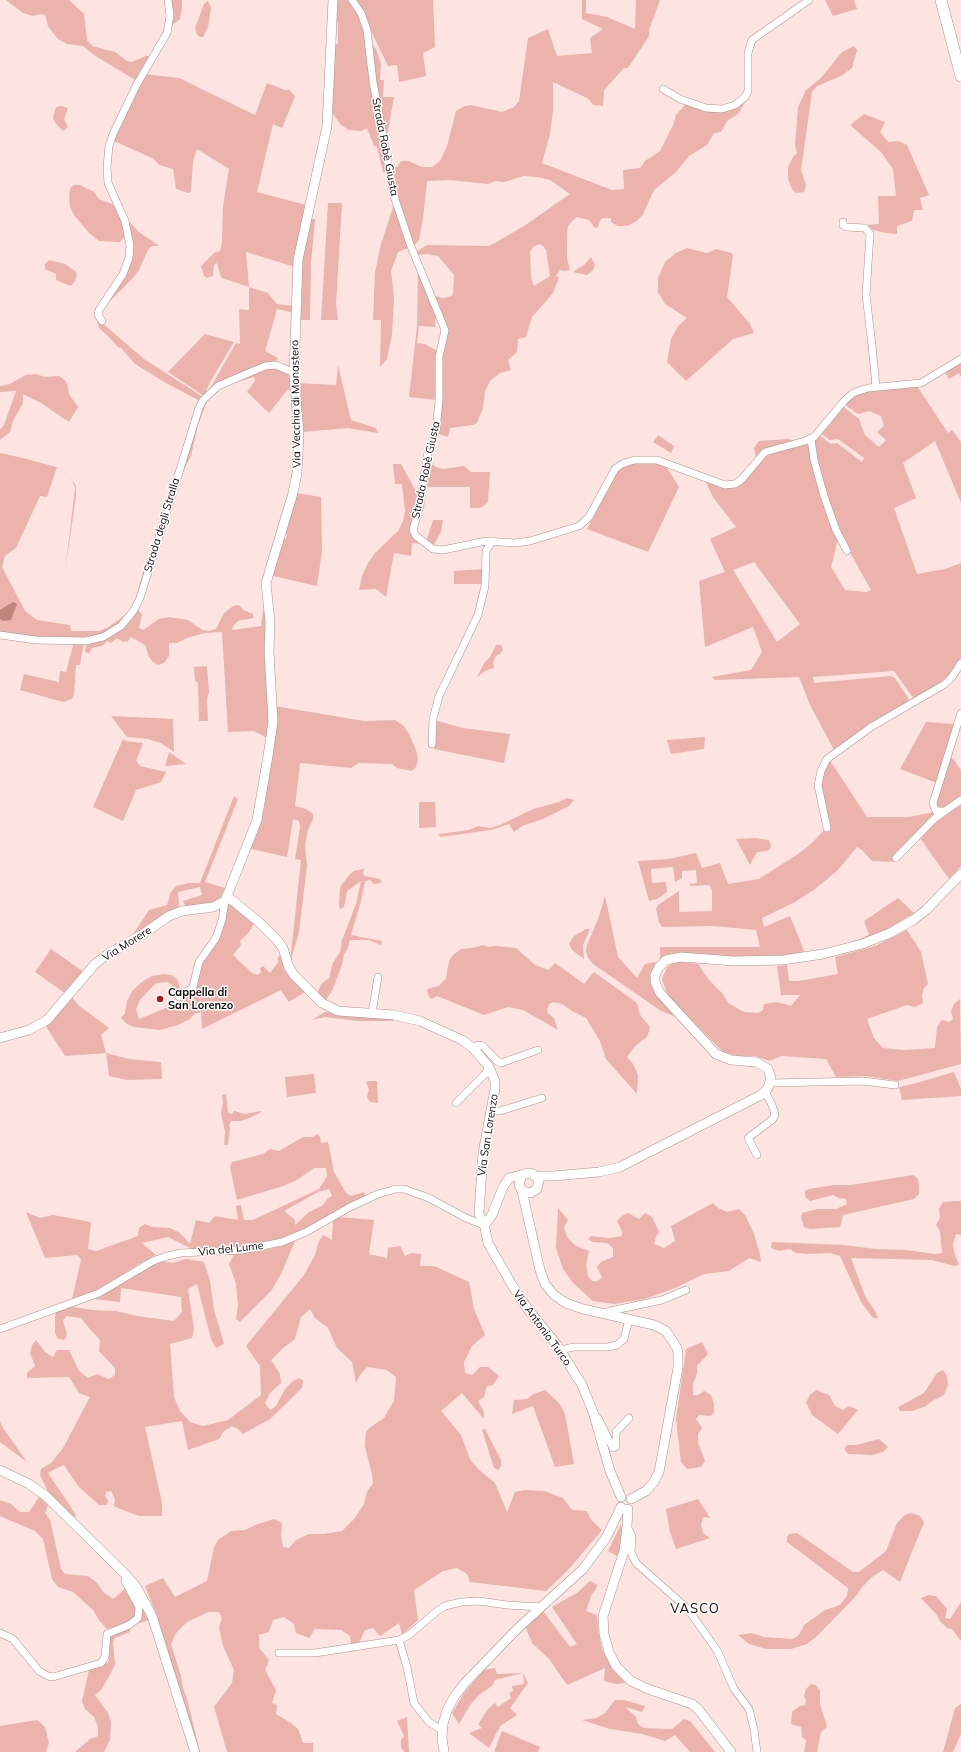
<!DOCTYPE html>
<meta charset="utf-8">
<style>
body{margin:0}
canvas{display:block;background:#fde4e0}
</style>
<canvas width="961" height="1752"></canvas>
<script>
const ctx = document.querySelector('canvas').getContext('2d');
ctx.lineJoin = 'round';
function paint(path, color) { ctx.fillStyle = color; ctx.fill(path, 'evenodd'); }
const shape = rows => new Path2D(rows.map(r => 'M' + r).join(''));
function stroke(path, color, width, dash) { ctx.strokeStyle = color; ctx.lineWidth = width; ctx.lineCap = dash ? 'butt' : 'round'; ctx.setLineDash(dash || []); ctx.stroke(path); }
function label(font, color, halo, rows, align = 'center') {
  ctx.font = font + ' Mulish,sans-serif'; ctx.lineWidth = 3; ctx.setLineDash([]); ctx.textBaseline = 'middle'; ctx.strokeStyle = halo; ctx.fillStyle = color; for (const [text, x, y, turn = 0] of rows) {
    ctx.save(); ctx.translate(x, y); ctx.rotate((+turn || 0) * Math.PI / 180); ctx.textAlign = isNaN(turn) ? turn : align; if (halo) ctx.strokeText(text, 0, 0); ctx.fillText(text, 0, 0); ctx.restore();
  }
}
const green = shape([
 [6,0,69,0,84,14,87,40,92,46,115,52,127,61,132,62,146,56,151,56,137,81,94,55,83,46,67,44,58,39,48,26,45,15,40,14,33,16,23,13],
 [170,0,182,0,182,8,180,19,170,27],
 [335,0,349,0,355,7,364,28,387,173,383,172,377,147,374,146,367,128,361,131,349,130,341,125,333,114,331,108,334,47,338,43,338,23,335,21],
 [356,0,433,0,435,47,423,53,426,76,399,82,397,65,388,66],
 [582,0,586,0,586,13,607,17,635,29,636,0,660,0,649,30,649,36,628,68,624,68,604,90,603,106,593,105,589,99,553,82,553,110,550,134,542,163,612,190,624,189,623,170,640,168,645,161,660,151,673,125,676,115,686,104,715,110,749,96,738,114,727,121,721,132,714,133,707,145,689,156,676,172,654,190,643,214,637,221,627,226,618,226,611,222,611,218,604,218,601,219,598,227,595,228,589,220,577,217,573,220,568,226,567,234,567,258,570,270,564,271,560,270,556,276,559,278,553,293,532,317,526,337,518,339,517,352,508,360,511,370,500,373,490,381,485,391,483,408,477,423,473,425,450,428,448,437,438,434,441,408,442,353,448,329,434,296,443,298,452,296,453,293,454,275,438,256,427,254,417,255,416,252,427,245,488,246,493,244,524,226,570,194,550,180,537,177,523,176,505,182,496,181,488,184,450,180,427,181,423,218,419,240,413,247,396,195,391,166,397,167,401,161,408,161,422,167,432,167,440,161,447,146,456,111,465,106,471,105,502,112,514,107,519,101,528,38,548,29,557,56,592,53,590,38,603,29,582,19],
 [539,244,542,245,546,250,550,276,534,286,531,278,530,252,533,247],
 [825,0,854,0,857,9,833,16],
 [208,1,211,8,208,27,203,37,200,37,197,35,195,28,204,4],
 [372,44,376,49,381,64,380,80,384,80,383,97,394,97,386,141,375,76],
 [854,46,857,50,852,68,841,76,817,86,812,92,801,170,806,185,804,192,796,193,792,189,788,179,788,167,793,157,797,153,795,145,798,107,806,90,821,78,842,52],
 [144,74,179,78,255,115,267,83,285,90,289,90,295,96,282,128,273,124,257,192,306,205,295,267,246,252,249,287,268,293,277,304,294,306,294,313,277,309,265,351,278,358,276,363,208,392,236,343,240,344,239,309,249,310,249,287,222,278,220,274,217,263,214,265,213,276,207,278,204,276,201,266,214,253,220,251,222,242,223,206,229,169,197,149,193,161,191,192,188,193,176,189,173,169,159,165,154,159,112,140],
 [61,106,68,108,64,119,68,127,63,131,56,124,53,118,56,107],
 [864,114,885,122,880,132,888,142,898,141,907,145,929,195,920,198,923,210,914,210,912,221,897,226,897,234,886,233,873,230,867,225,879,224,878,196,896,196,893,169,881,152,850,125],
 [74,185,80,185,94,192,99,199,117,206,127,233,120,242,99,241,89,233,74,215,70,207,69,194,71,187],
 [328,203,342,203,336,304,338,320,321,320],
 [394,204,408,248,398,252,391,271,394,298,392,334,387,359,380,367,381,320,373,320,375,272,381,244],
 [126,218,139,232,159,246,153,246,149,248,139,270,132,279,106,305,128,267],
 [309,219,315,219,311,263,310,320,299,320,301,265],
 [687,248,707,253,716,249,731,253,733,255,727,297,750,324,754,333,733,339,686,381,667,362,671,339,678,326,687,318,665,304,658,292,658,278,665,262,676,253],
 [591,257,595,265,593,270,587,275,573,272,584,265],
 [49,260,65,264,75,271,77,275,75,281,71,286,56,280,56,274,45,269,45,264],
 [418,271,436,313,435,327,419,326,417,343,425,344,437,351,436,400,409,397,417,326],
 [97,321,102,323,144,359,203,397,200,401,166,383,135,364,121,348,118,347,110,338,99,328],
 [205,334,234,342,210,382,204,396,168,372],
 [961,362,961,377,959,373,949,379,945,372],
 [338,365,351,420,376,428,378,433,348,428,302,432,297,383,336,385],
 [269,366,276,366,288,371,291,376,296,436,296,467,292,489,291,480,294,454,294,438,290,390,288,389,269,413,247,392,255,381,254,377,227,385,217,390,208,399,198,425,191,456,181,475,201,409,206,399,219,387],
 [36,374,45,377,59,376,65,380,68,387,69,394,78,407,69,422,41,403,23,394,23,403,13,421,10,432,0,440,0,430,4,425,16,391,0,392,0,386,10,384,26,375],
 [917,386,948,433,952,430,961,442,961,503,935,441,903,463,916,498,894,508,917,574,945,569,961,563,961,658,955,669,946,679,914,699,894,671,813,677,814,683,891,676,895,678,910,701,834,750,810,705,799,677,715,680,712,677,751,670,762,652,753,627,705,647,699,581,725,572,710,539,736,527,713,497,705,480,727,487,764,455,810,442,838,539,831,567,845,590,866,592,871,590,839,533,825,493,813,440,819,435,831,444,837,443,862,462,864,458,838,439,830,440,820,433,842,406,859,419,865,435,879,447,886,440,877,432,884,426,881,416,869,411,858,414,844,404,861,391],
 [754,562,800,624,777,642,733,570],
 [658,435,674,446,671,453,653,442],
 [788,439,798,441,756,459,754,448,759,441],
 [0,453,23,458,56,467,58,468,70,477,76,486,76,496,65,572,75,488,72,480,69,476,57,467,47,497,40,496,16,548,5,556,2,567,25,611,37,620,70,625,71,631,99,631,107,628,132,610,145,566,148,566,134,607,132,610,127,617,122,623,113,630,102,636,87,639,35,637,0,633],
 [648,461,666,466,679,487,648,552,587,529,618,470,631,463],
 [428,462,438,468,444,469,464,466,471,472,490,472,488,501,485,505,480,508,470,508,470,487,424,487],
 [393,464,401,464,418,495,412,526,422,544,412,543,411,556,394,553,386,597,376,589,359,590,362,576,368,563,375,553,398,531,403,521,405,511,402,484,395,484],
 [296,493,321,497,322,551,317,586,269,575,281,539,286,539,287,535,283,532],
 [433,520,443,520,441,532,433,546,426,542],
 [484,569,484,584,454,584,454,571],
 [237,605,240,606,243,610,253,614,253,618,238,621,233,626,232,630,261,626,263,611,265,608,270,686,269,739,254,731,228,732,222,632,205,633,187,638,177,643,169,643,169,656,164,663,158,665,153,662,149,657,145,645,131,637,128,641,123,642,117,638,111,643,107,641,102,646,92,648,89,654,85,651,87,642,101,640,136,609,142,614,139,628,143,630,159,619,169,617,188,620,202,630,209,631,216,629,224,613,232,607],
 [74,642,84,642,80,665,76,665,74,694,72,699,63,702,20,690,24,674,59,682,60,671,66,672],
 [496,645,501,645,503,650,501,653,496,656,493,662,494,668,487,670,477,677,484,663,490,657],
 [207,666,209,692,207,699,208,721,199,721,198,683,195,681,194,667],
 [275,706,364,721,395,720,404,726,409,734,416,750,418,760,416,767,412,771,397,768,392,764,359,763,351,768,300,763,295,806,306,809,313,814,313,819,308,830,305,845,307,866,299,932,290,963,301,860,295,859,300,827,299,821,293,819,287,857,247,848,259,821],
 [111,716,173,719,174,752,161,743,148,739,127,737],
 [434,720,463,728,510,734,504,763,434,749],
 [926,722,955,724,937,783,900,769],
 [705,737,704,749,671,754,667,740],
 [123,739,126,741,143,743,136,761,140,766,166,772,161,782,136,790,123,821,93,807],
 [169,752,186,764,165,766],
 [950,755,961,770,961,797,946,807,938,809,935,804],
 [829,759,867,817,909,817,934,812,936,813,896,855,897,862,872,861,862,850,857,847,837,871,815,889,795,902,762,918,764,927,790,916,805,953,747,958,674,953,666,955,660,959,660,947,760,947,756,930,713,926,662,927,659,922,656,909,658,905,679,891,679,912,712,911,712,890,709,885,690,886,690,884,697,883,696,870,682,871,682,878,675,882,673,867,651,869,652,883,666,882,667,892,657,899,649,901,638,861,669,859,696,853,702,868,720,863,728,884,759,879,798,854,812,843,826,828,819,784],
 [234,796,238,799,205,882,225,888,220,898,211,904,186,907,183,901,202,895,200,887,178,892,179,905,177,908,132,936,149,910,167,905,171,892,176,886,189,883,200,883],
 [567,798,574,800,569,806,543,819,522,826,514,832,509,824,491,830,440,837,439,834,469,830,478,826,490,828,500,825,533,809,559,802],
 [419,802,435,802,436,827,419,828],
 [961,803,961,866,949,879,920,838,937,820],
 [755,838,769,840,771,846,770,849,767,851,757,852,750,865,736,839],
 [364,869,363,874,365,876,380,879,382,883,374,884,370,880,365,881,361,901,351,935,382,941,381,945,369,940,350,940,347,950,344,954,342,965,332,991,325,1001,317,994,321,984,329,978,333,963,340,952,342,940,356,904,361,881,347,891,345,903,343,908,340,909,339,905,340,887,350,874,354,871],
 [605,896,618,957,637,978,645,964,654,962,657,963,651,975,651,986,674,1016,661,1011,593,964,588,958,586,950,587,945,598,919],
 [898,898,914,913,888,929,852,943,852,942,869,935,864,921],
 [230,903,254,923,249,932,240,941,241,945,233,955,252,973,258,975,261,972,260,968,263,966,270,973,279,961,277,959,280,955,284,970,288,975,305,992,289,1002,281,990,202,1029,201,1012,194,1014,190,1019,178,1025,160,1030,134,1027,127,1024,121,1018,125,1013,127,1001,132,991,142,982,152,976,164,974,172,975,177,979,181,990,177,991,171,984,167,982,157,983,153,986,140,1000,136,1009,139,1019,176,1004,190,995,194,989,199,979,200,965,221,935,227,905],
 [586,929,590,929,583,945,584,959,572,950,569,944,574,936],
 [907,930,921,952,928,984,924,988,922,995,923,1003,915,1007,907,1005,867,1019,874,1038,883,1048,904,1050,935,1048,937,1027,940,1022,943,1020,949,1022,953,1019,951,1011,954,1004,960,999,961,1064,898,1081,865,1076,836,1077,826,1059,782,1056,769,1061,755,1056,739,1056,723,1052,668,996,662,979,667,967,674,963,681,962,698,964,709,980,722,993,728,1003,744,1012,758,1013,763,1010,764,1004,777,1002,791,1006,800,995,781,995,777,966,787,965,789,981,799,981,838,974,835,957,875,946],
 [483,945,489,947,495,946,516,948,535,965,549,970,555,963,584,984,594,972,637,1003,640,1015,650,1027,647,1037,636,1045,627,1057,633,1064,638,1075,637,1094,606,1059,600,1041,586,1018,572,1011,562,1004,553,1002,549,1004,547,1010,548,1013,554,1018,558,1030,523,1010,508,1007,484,1015,437,996,432,999,429,997,427,989,439,986,446,978,448,966,450,959,454,954,461,949,472,948],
 [51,949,84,972,66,994,35,972],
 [72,997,78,1005,109,1028,101,1035,106,1053,129,1059,161,1062,162,1079,127,1080,109,1076,106,1053,65,1056,45,1025],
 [325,1012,391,1017,394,1021,357,1021,325,1017,312,1020],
 [954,1072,961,1089,961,1096,902,1100,899,1087,913,1084],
 [314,1074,316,1093,287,1097,285,1077],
 [370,1081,377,1081,378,1103,370,1102,367,1097,369,1090,366,1082],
 [226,1094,228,1113,232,1114,234,1111,245,1114,261,1111,260,1113,249,1118,241,1121,231,1121,229,1125,230,1128,228,1145,224,1145,225,1132,221,1113,223,1103,222,1095],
 [317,1134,320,1137,321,1143,328,1142,334,1172,346,1193,351,1196,364,1192,366,1197,288,1238,250,1247,194,1250,168,1237,142,1243,156,1255,144,1261,95,1291,72,1299,81,1260,78,1255,45,1258,26,1212,40,1218,53,1215,91,1222,88,1249,96,1251,138,1236,139,1228,145,1224,152,1227,170,1228,180,1233,190,1244,196,1220,209,1223,215,1216,238,1220,236,1206,241,1205,244,1220,253,1220,319,1189,327,1176,326,1168,314,1168,297,1180,283,1186,237,1200,230,1167,232,1162,263,1154,270,1149,279,1151,303,1137,313,1137],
 [329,1189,332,1196,328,1198,322,1206,309,1212,295,1225,295,1220,284,1211,318,1192],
 [913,1175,918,1179,919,1186,919,1194,914,1199,843,1215,840,1227,810,1229,804,1227,801,1218,802,1213,817,1209,836,1209,847,1204,846,1199,838,1198,833,1195,810,1201,805,1197,805,1191,809,1189,834,1185,851,1185],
 [955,1201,961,1201,961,1235,956,1234,953,1243,954,1252,959,1265,954,1266,932,1260,851,1258,865,1296,875,1311,878,1318,873,1318,861,1302,840,1256,830,1253,807,1254,796,1253,790,1249,779,1251,771,1248,772,1242,843,1245,876,1249,907,1250,934,1254,942,1253,940,1231,936,1225,940,1218,939,1209,943,1202],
 [713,1203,718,1208,727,1212,739,1209,745,1215,754,1234,760,1254,761,1262,749,1258,729,1271,704,1274,675,1288,645,1299,614,1304,593,1301,573,1283,563,1269,556,1248,558,1208,568,1220,564,1227,567,1237,576,1246,589,1251,586,1265,588,1276,592,1281,598,1281,602,1277,597,1267,601,1262,613,1257,613,1248,607,1243,593,1242,588,1239,591,1236,609,1238,622,1236,622,1231,617,1221,622,1216,628,1213,639,1219,645,1213,652,1217,659,1232,656,1237,654,1244,664,1248,675,1241,671,1226],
 [338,1217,374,1220,369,1254,387,1258,388,1248,400,1246,405,1256,411,1253,421,1254,420,1266,434,1266,469,1282,474,1309,485,1335,472,1346,464,1362,465,1373,472,1375,480,1367,488,1367,499,1376,493,1385,487,1386,484,1397,478,1401,484,1412,484,1419,462,1393,441,1411,461,1435,470,1459,478,1469,495,1483,507,1512,515,1492,525,1490,544,1491,563,1498,572,1510,587,1511,591,1520,602,1530,568,1570,546,1591,470,1582,467,1574,457,1568,443,1571,414,1590,418,1620,402,1635,399,1623,380,1636,373,1628,365,1630,359,1643,351,1644,350,1636,341,1630,315,1629,309,1638,296,1633,294,1624,284,1617,273,1620,269,1632,259,1635,259,1648,269,1660,265,1670,276,1690,272,1703,277,1705,276,1714,291,1723,298,1729,303,1743,313,1743,313,1752,227,1752,214,1707,232,1683,234,1670,223,1646,219,1628,222,1618,219,1612,208,1612,187,1622,176,1633,171,1644,181,1676,183,1688,187,1699,200,1752,198,1752,155,1611,145,1586,163,1578,175,1597,207,1581,214,1547,218,1540,231,1531,245,1530,258,1524,274,1519,282,1523,281,1535,283,1547,289,1548,296,1540,309,1534,324,1534,342,1531,354,1519,364,1504,367,1492,373,1483,372,1474,365,1447,366,1432,369,1428,384,1418,394,1401,396,1377,387,1370,367,1367,360,1375,356,1383,352,1362,337,1348,328,1328,315,1318,310,1309,301,1317,295,1339,282,1349,271,1360,280,1374,281,1383,270,1393,265,1403,270,1410,276,1406,285,1389,293,1381,299,1378,303,1380,302,1388,270,1419,243,1434,238,1429,232,1426,224,1431,219,1439,188,1450,182,1421,145,1427,162,1503,162,1516,139,1516,120,1509,114,1506,115,1499,111,1491,106,1492,105,1496,108,1501,107,1505,99,1505,79,1487,64,1465,55,1469,48,1473,76,1515,75,1518,50,1496,40,1475,41,1469,51,1463,63,1448,90,1397,79,1393,69,1377,27,1378,27,1373,35,1366,30,1353,32,1345,36,1340,45,1352,53,1357,57,1350,69,1350,79,1371,88,1378,97,1374,109,1379,115,1375,115,1368,99,1351,100,1340,89,1328,81,1318,66,1316,63,1321,67,1334,64,1340,58,1339,55,1333,55,1316,57,1310,68,1306,92,1310,116,1311,137,1316,174,1321,182,1312,181,1297,121,1288,120,1302,94,1299,160,1261,173,1263,186,1259,204,1262,210,1281,214,1310,224,1344,216,1348,211,1339,197,1284,188,1289,194,1329,192,1338,170,1344,174,1397,180,1411,190,1422,203,1426,228,1420,261,1395,260,1366,246,1346,304,1275,315,1255,319,1241,323,1235,332,1240,333,1220],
 [295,1241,281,1274,271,1291,240,1322,236,1319,238,1306,236,1284,229,1264,234,1254,270,1249],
 [702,1342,708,1354,697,1366,697,1373,693,1384,693,1395,698,1395,704,1391,711,1395,714,1404,714,1412,711,1416,699,1415,696,1419,702,1428,698,1434,698,1443,705,1461,701,1467,687,1469,681,1462,676,1419,686,1349],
 [943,1370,947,1376,948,1385,944,1395,932,1401,926,1406,912,1411,900,1411,898,1407,924,1393,937,1373],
 [545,1390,559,1403,565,1414,574,1464,555,1467,533,1406,512,1414,514,1400,527,1399,534,1394],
 [816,1390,829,1395,835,1406,843,1410,849,1406,858,1410,838,1434,812,1415,806,1402,810,1395],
 [0,1421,3,1428,27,1462,0,1442],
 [485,1429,501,1460,501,1466,498,1470,494,1468,482,1430],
 [879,1439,888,1447,883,1452,872,1455,848,1454,844,1449,847,1445,856,1445],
 [39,1497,48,1505,45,1513,50,1520,61,1569,65,1574,88,1576,96,1582,104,1593,113,1599,126,1588,136,1608,135,1617,129,1622,107,1629,99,1620,93,1610,73,1592,58,1587,52,1579,43,1539,35,1531,0,1516,0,1500,11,1504,20,1512,29,1512],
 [698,1499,710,1518,703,1517,701,1525,703,1533,710,1538,676,1549,670,1532,666,1509],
 [911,1513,920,1516,924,1522,900,1582,883,1570,872,1577,862,1587,856,1596,817,1636,807,1644,791,1649,766,1649,749,1644,738,1635,751,1633,764,1637,793,1639,799,1635,804,1625,825,1610,840,1605,847,1596,848,1588,787,1542,787,1537,789,1534,797,1533,853,1572,859,1572,886,1551,897,1523,905,1515],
 [621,1524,622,1530,619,1557,608,1551],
 [590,1581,598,1585,591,1596,586,1611,597,1615,598,1629,602,1649,611,1666,625,1683,616,1684,604,1681,605,1668,567,1685,549,1659,532,1643,525,1626,543,1611,570,1647,577,1644,552,1607,577,1593],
 [129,1582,149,1620,130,1626,130,1632,115,1638,113,1642,115,1664,111,1673,101,1690,95,1695,108,1713,111,1722,110,1740,104,1752,75,1752,90,1739,98,1736,98,1727,94,1717,85,1709,82,1701,89,1670,107,1663,109,1660,110,1635,140,1620],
 [928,1595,936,1596,947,1609,945,1618,950,1619,961,1602,961,1641,952,1629,947,1628,940,1621,936,1614,921,1598],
 [495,1668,497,1674,523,1673,528,1683,510,1708,517,1715,500,1726,489,1748,469,1733,482,1728,478,1724,481,1720,488,1709,495,1703,498,1707,511,1698,509,1693,513,1691,512,1686,524,1684,523,1673,495,1680,493,1685,478,1696,470,1705,459,1724,452,1713,464,1693,484,1670],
 [811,1684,817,1686,820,1691,820,1704,827,1727,821,1732,817,1752,804,1752,806,1740,802,1737,801,1727,791,1724,792,1712,800,1706,805,1705,806,1701,804,1696,806,1689],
 [615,1700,624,1700,645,1706,642,1712,625,1707,636,1717,638,1724,644,1728,672,1729,684,1719,690,1721,715,1752,690,1752,675,1735,665,1741,642,1734,610,1729,582,1720,596,1718,605,1713],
 [961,1704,961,1734,953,1752,943,1752,955,1708],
 [407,1717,409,1752,404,1752,401,1747,401,1740,404,1736,397,1721],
 [37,1720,45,1727,49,1743,46,1752,0,1752,0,1726],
 [502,1731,540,1747,538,1752,494,1752]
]);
const water = shape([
 [13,602,17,604,11,620,3,621,0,619,0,610]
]);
const street = shape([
 [352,0,361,13,367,30,373,82,394,196,410,244,445,330,439,357,439,401,436,430,427,456,420,506,413,530,416,536,433,549,443,550,486,541,515,543,530,541,579,526,589,517,615,469,622,464,634,460,657,460,725,485,735,484,741,480,765,452,805,441,814,437,844,401,853,393,868,388,921,383,961,359],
 [663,89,680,99,706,108,722,109,735,105,745,97,748,91,748,53,752,40,809,0],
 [843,222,843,225,846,227,865,228,870,234,866,295,872,345,876,387],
 [102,321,98,315,99,310,123,274,129,258,130,246,125,221,108,183,107,167,109,146,113,134,137,84,167,33,170,16,168,0],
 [811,439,814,460,824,496,836,530,847,551],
 [0,635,36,640,86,641,103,637,121,626,134,610,140,598,199,408,203,400,218,386,265,366,276,365,294,373],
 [432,744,433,719,439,696,478,615,485,586,486,551,492,541],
 [945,811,936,811,934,807,933,803,961,713],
 [827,828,818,785,821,771,827,759,871,727,945,684,952,677,961,663],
 [896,858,935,818,961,800],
 [179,997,193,987,199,962,216,938,222,920,225,901],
 [372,1013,378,977],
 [473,1048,478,1045,483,1046,497,1061,501,1063,538,1050],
 [771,1083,863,1081,895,1085],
 [456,1103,485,1074,489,1067],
 [491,1111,500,1111,542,1098],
 [757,1155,748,1138,773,1119,775,1114,772,1105,765,1091],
 [604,1314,610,1311,662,1300,686,1290],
 [0,1329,99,1293,153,1261,164,1257,180,1253,242,1250,282,1242,306,1232,350,1207,378,1194,396,1189,404,1189,429,1198,466,1218,481,1224],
 [560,1350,574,1347,608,1347,617,1345,624,1339,629,1319],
 [598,1418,613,1448,616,1447,616,1432,629,1418],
 [627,1526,632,1536,631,1552,636,1563,688,1609,718,1652,734,1689,749,1709,754,1729,757,1752],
 [0,1633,13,1639,39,1671,48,1676,53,1677,101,1663,105,1657,107,1634,129,1625,138,1618,139,1607,125,1581,127,1576],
 [399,1640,407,1667,414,1703,429,1722,443,1731],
 [279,1653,315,1653,399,1640,409,1635,436,1612,445,1606,461,1602,479,1601,507,1605,540,1607]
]);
const secondary = shape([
 [227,896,260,923,277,940,283,948,288,965,293,974,322,1003,338,1011,394,1015,420,1021,462,1040,473,1048,489,1067,495,1081,495,1089,483,1153,479,1213,482,1223],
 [0,1038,29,1030,47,1020,95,964,108,954,143,934,169,916,182,911,213,907,225,901,257,820,268,756,273,722,269,652,270,622,266,583,293,493,297,473,299,433,294,375,298,260,327,126,333,0],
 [536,1176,553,1176,599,1172,620,1167,761,1095,768,1088,771,1078,768,1069,756,1062,731,1060,716,1054,660,993,655,982,655,975,659,967,666,960,681,957,734,961,783,960,823,954,862,944,890,933,913,920,926,910,961,874],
 [522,1191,540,1270,545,1284,554,1295,566,1303,583,1309,654,1325,666,1331,677,1348,678,1354,678,1368,659,1472,654,1482,646,1491,631,1499],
 [486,1223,492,1215,503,1187,509,1178,528,1173,533,1174,539,1181,537,1189,531,1193,522,1191,519,1185,522,1175],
 [485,1228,488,1243,512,1285,527,1308,557,1345,582,1385,593,1412,610,1471,621,1497],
 [0,1470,29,1484,46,1496,127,1576,137,1588,152,1616,195,1752],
 [628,1509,627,1526,624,1551,603,1616,604,1634,609,1652,616,1666,631,1681,648,1689,692,1704,698,1709,731,1752],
 [444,1752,442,1738,443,1724,447,1710,454,1697,464,1684,517,1629,583,1569,606,1538,621,1507]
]);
const primary = shape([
 [941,0,961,76]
]);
const markers = [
 [160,999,4,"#ad1b1c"]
];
const streetNames = [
 ["Strada Robè Giusta",385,147,79],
 ["Via Vecchia di Monastero",296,404,-91],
 ["Strada Robè Giusta",426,470,-78],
 ["Strada degli Stralla",162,525,-73],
 ["Via Morere",127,944,-32],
 ["Via San Lorenzo",488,1135,-81],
 ["Via del Lume",231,1249,-6],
 ["Via Antonio Turco",542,1328,54]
];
const poiNames = [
 ["Cappella di",168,993],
 ["San Lorenzo",168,1006]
];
const quarterNames = [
 ["VASCO",695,1609]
];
paint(green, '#ebb3ac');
paint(water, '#c0847d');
stroke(street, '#ad908c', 8);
stroke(secondary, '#ad908c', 10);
stroke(primary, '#ad908c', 12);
stroke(street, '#fff', 7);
stroke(secondary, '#fff', 9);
stroke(primary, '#fff', 11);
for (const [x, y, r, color] of markers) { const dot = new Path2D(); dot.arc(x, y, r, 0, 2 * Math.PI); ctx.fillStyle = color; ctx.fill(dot); stroke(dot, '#fff', 1.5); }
label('11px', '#130908', '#fff', streetNames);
label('bold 11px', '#130908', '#fff', poiNames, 'left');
ctx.letterSpacing = '1px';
label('13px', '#130908', '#fff', quarterNames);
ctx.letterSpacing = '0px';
</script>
